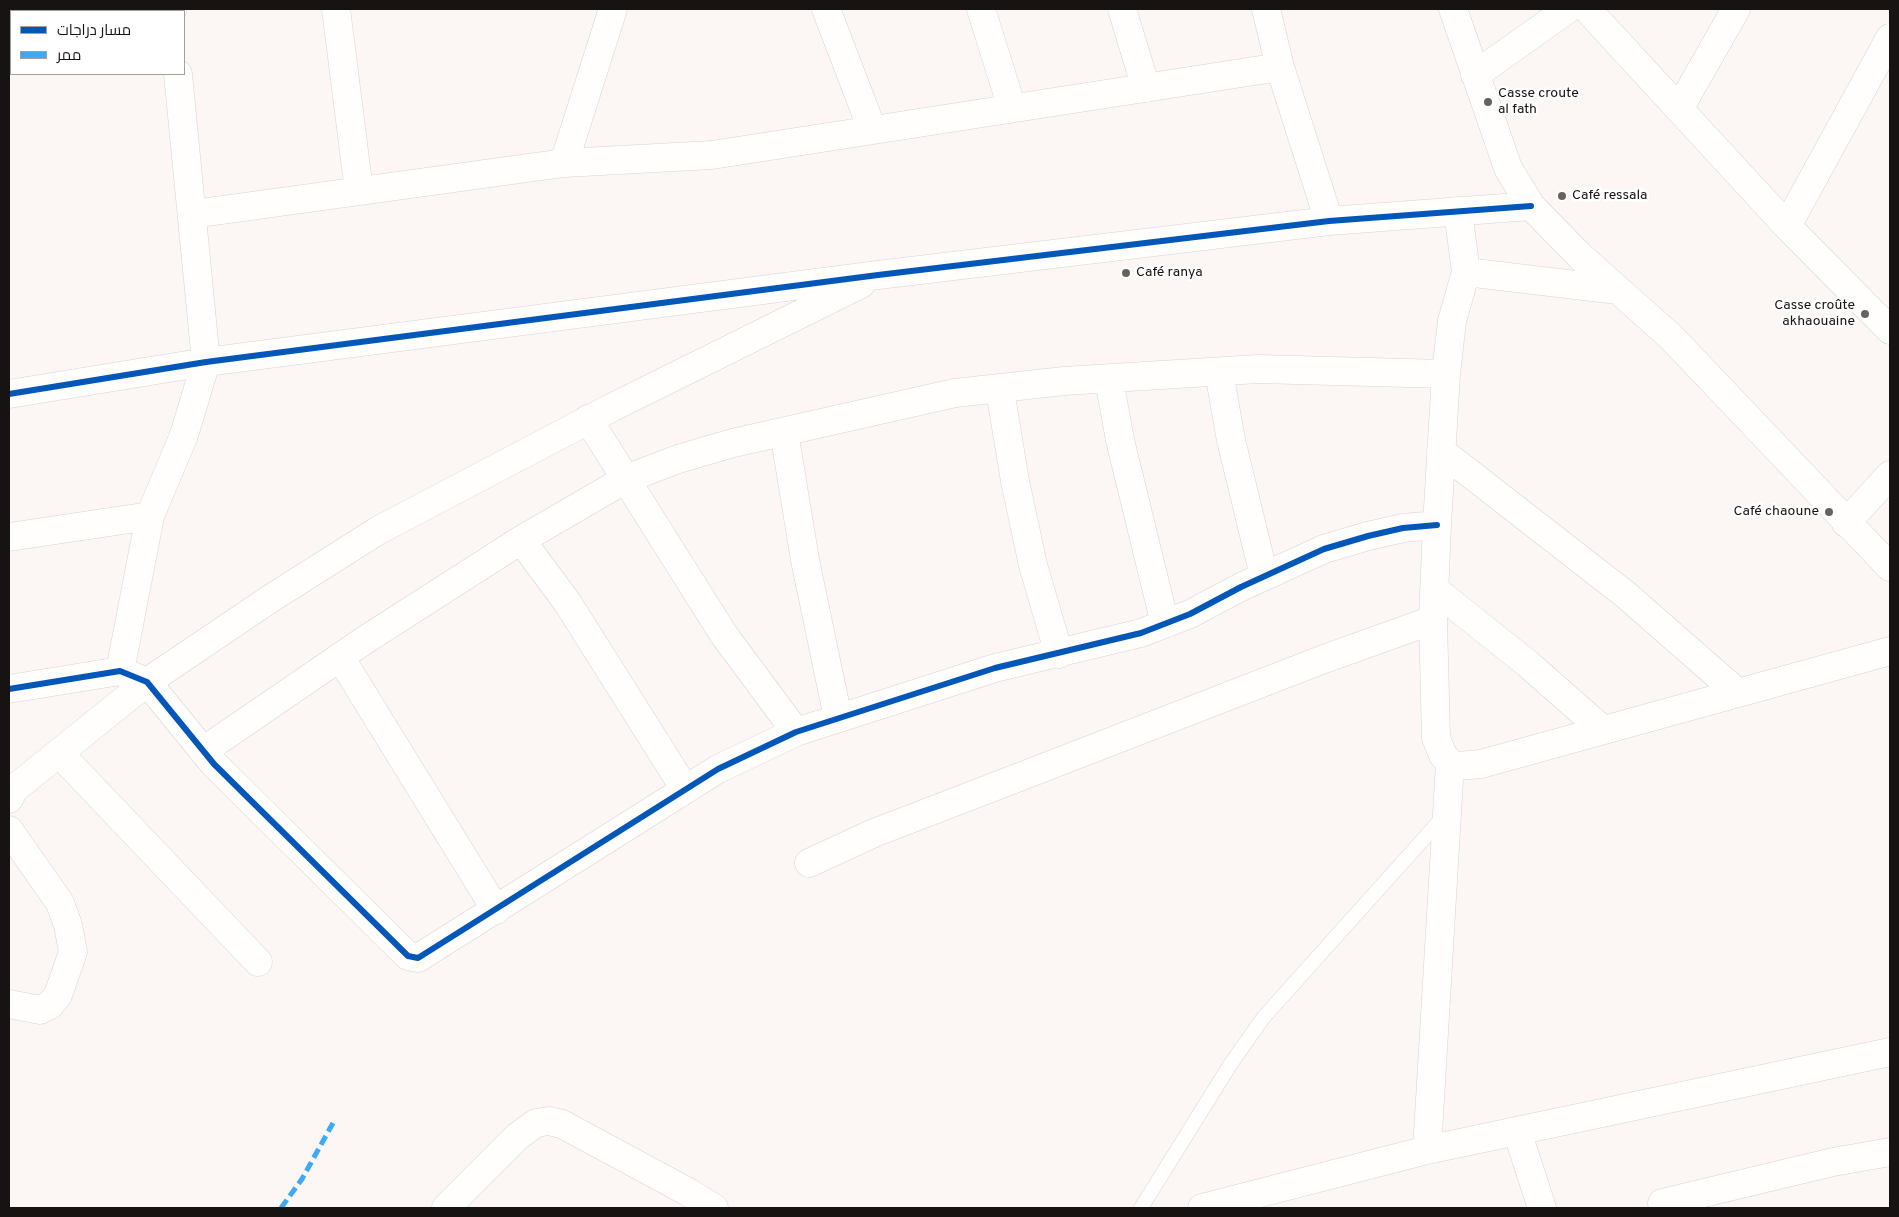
<!DOCTYPE html>
<meta charset="utf-8">
<style>
body{margin:0}
#map{position:relative;width:1899px;height:1217px;overflow:hidden;background:#fcf6f4;font-family:Overpass,Cairo,sans-serif}
canvas{display:block}
.frame{position:absolute;inset:0;border:10px solid #161312;pointer-events:none}
.legend{position:absolute;left:10px;top:10px;width:175px;height:65px;box-sizing:border-box;background:#fff;border:1px solid #a2a1a0;margin:0;padding:6px 9px;list-style:none;font-size:15px;color:#161312}
.legend li{display:flex;align-items:center;gap:10px;height:25px}
.legend b{width:25px;border:1px solid #a2a1a0}
</style>
<div id="map">
<canvas width="1899" height="1217"></canvas>
<div class="frame"></div>
<ul class="legend">
<li><b style="height:6px;background:#0057b8"></b>مسار دراجات</li>
<li><b style="height:6px;background:#3fa9f5"></b>ممر</li>
</ul>
</div>
<script>
const ctx = document.querySelector('canvas').getContext('2d');
ctx.lineJoin = 'round';
const shape = rows => new Path2D(rows.map(r => 'M' + r).join(''));
function stroke(path, color, width, dash) { ctx.strokeStyle = color; ctx.lineWidth = width; ctx.lineCap = dash ? 'butt' : 'round'; ctx.setLineDash(dash || []); ctx.stroke(path); }
function label(font, color, halo, rows, align = 'center') {
  ctx.font = font + ' Overpass,sans-serif'; ctx.lineWidth = 5; ctx.setLineDash([]); ctx.textBaseline = 'middle'; ctx.strokeStyle = halo; ctx.fillStyle = color; for (const [text, x, y, turn = 0] of rows) {
    ctx.save(); ctx.translate(x, y); ctx.rotate((+turn || 0) * Math.PI / 180); ctx.textAlign = isNaN(turn) ? turn : align; if (halo) ctx.strokeText(text, 0, 0); ctx.fillText(text, 0, 0); ctx.restore();
  }
}
const service = shape([
 [1141,1208,1230,1065,1263,1018,1445,815]
]);
const minor = shape([
 [171,9,172,11],
 [336,9,359,191],
 [613,9,564,163,712,155,1280,67],
 [826,9,872,129],
 [981,9,1012,108],
 [1122,9,1146,88],
 [1266,9,1280,67,1329,221],
 [1453,9,1508,168,1531,206,1580,256,1671,337,1890,567],
 [1587,9,1787,226,1890,330],
 [97,11,112,9],
 [9,26,11,26],
 [1475,75,1568,9],
 [1679,109,1736,9],
 [1458,211,1466,272],
 [193,214,564,163],
 [1787,226,1890,38],
 [1618,290,1466,272,1452,321,1446,374,1437,525,1433,620,1436,738,1443,755,1450,763,1457,766,1481,764,1890,651],
 [1219,372,1231,440,1264,576],
 [1109,380,1120,440,1165,624],
 [1000,390,1015,481,1033,565,1059,654],
 [9,394,206,362,878,275,1329,221,1531,206],
 [588,419,724,635,796,732],
 [784,432,805,560,838,718],
 [1441,451,1626,595,1738,693],
 [1846,523,1890,475],
 [9,537,150,516],
 [521,540,567,602,685,789],
 [1434,589,1528,664,1603,730],
 [340,657,496,910],
 [120,671,150,516,184,435,206,362,178,74],
 [9,689,120,671,147,682,214,764,408,956,418,958,718,769,796,732,995,668,1141,633,1190,614,1241,587,1324,549,1368,536,1403,528,1437,525],
 [203,751,365,640,521,540,626,479,678,459,733,443,955,393,1064,381,1258,369,1446,374],
 [59,753,258,962],
 [9,799,14,789,147,682,273,597,379,530,613,407,861,284],
 [9,830,60,903,68,925,73,952,58,995,50,1005,40,1010,9,1004],
 [809,863,874,833,1004,783,1324,659,1433,620],
 [1517,1131,1542,1208],
 [1427,1150,1450,763],
 [1662,1203,1833,1162,1890,1152],
 [446,1208,518,1136,536,1123,549,1121,562,1124,688,1192,714,1208],
 [1202,1208,1427,1150,1890,1052]
]);
const quiet = shape([
 [281,1208,302,1179,333,1123]
]);
const cycleway = shape([
 [9,394,206,362,878,275,1329,221,1531,206],
 [9,689,120,671,147,682,214,764,408,956,418,958,718,769,796,732,995,668,1141,633,1190,614,1241,587,1324,549,1368,536,1403,528,1437,525]
]);
const markers = [
 [1488,102,5,"#666261"],
 [1562,196,5,"#666261"],
 [1126,273,5,"#666261"],
 [1865,314,5,"#666261"],
 [1829,512,5,"#666261"]
];
const poiNames = [
 ["Casse croute",1498,94],
 ["al fath",1498,110],
 ["Café ressala",1572,196],
 ["Café ranya",1136,273],
 ["Casse croûte",1855,306,"right"],
 ["akhaouaine",1855,322,"right"],
 ["Café chaoune",1819,512,"right"]
];
stroke(service, '#d8d4d2', 15);
stroke(minor, '#d8d4d2', 29);
stroke(service, '#fffefd', 14);
stroke(minor, '#fffefd', 28);
stroke(quiet, '#3fa9f5', 5, [10, 5]);
stroke(cycleway, '#0057b8', 6);
for (const [x, y, r, color] of markers) { const dot = new Path2D(); dot.arc(x, y, r, 0, 2 * Math.PI); ctx.fillStyle = color; ctx.fill(dot); stroke(dot, '#fff', 2); }
label('14px', '#161312', '#fff', poiNames, 'left');
</script>
